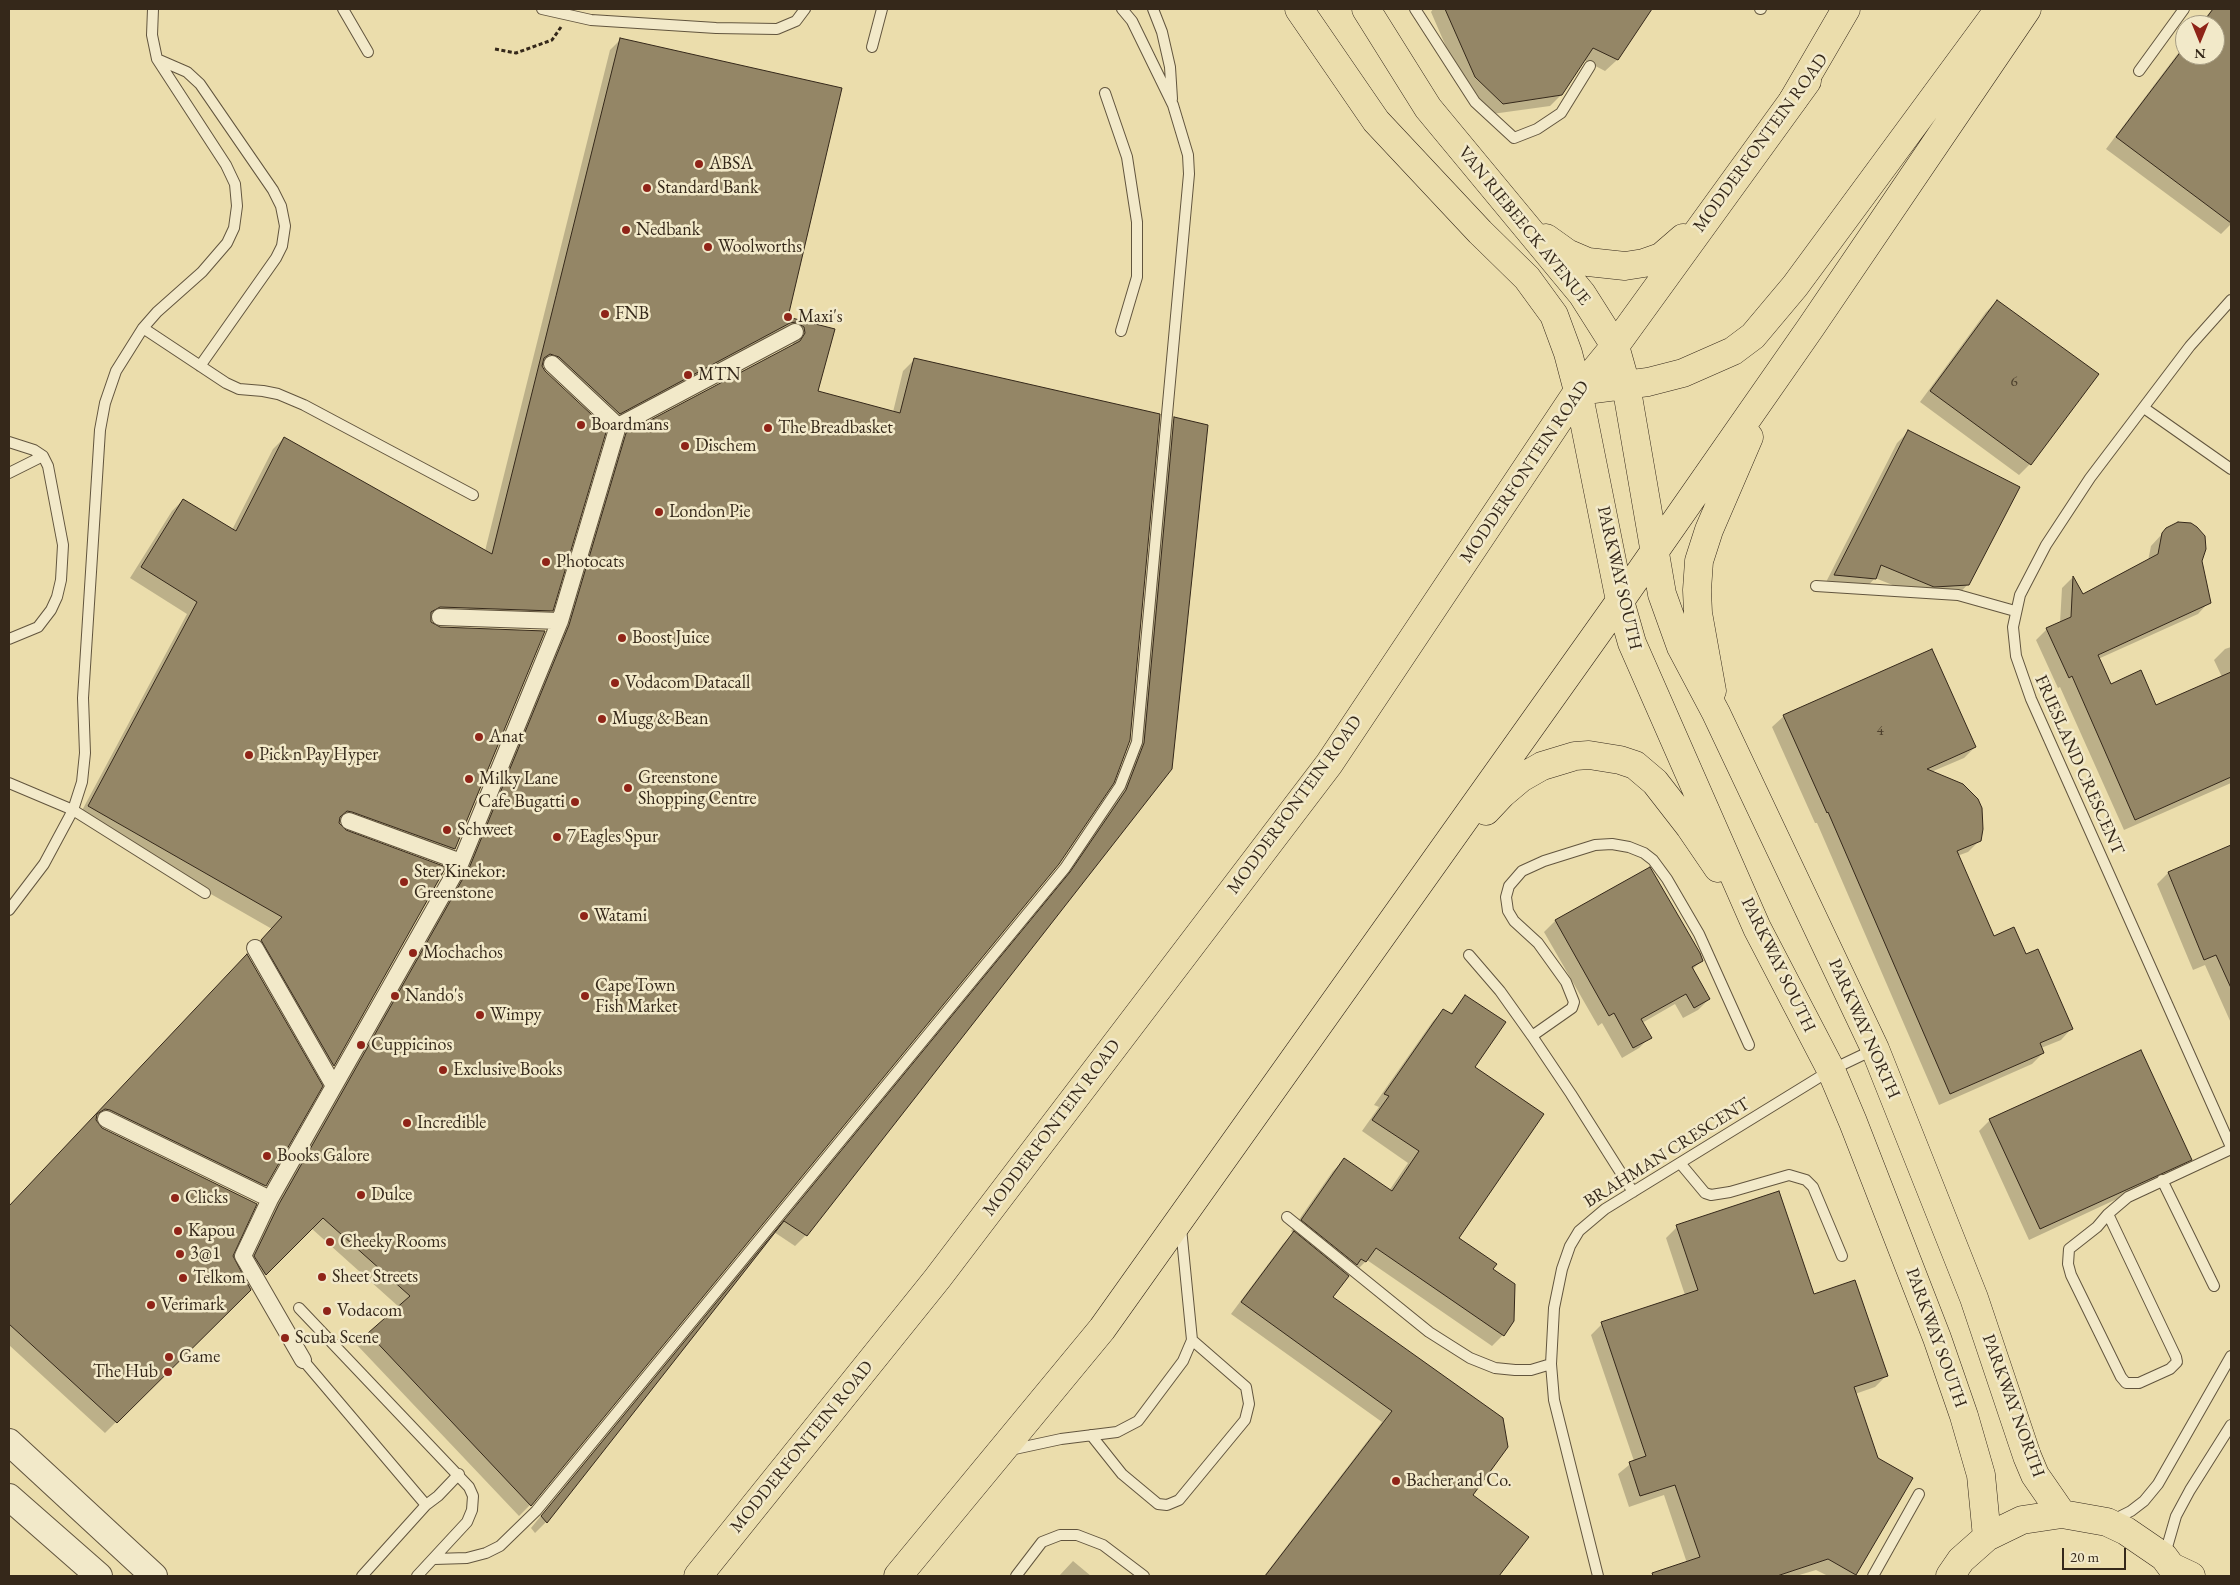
<!DOCTYPE html>
<style>
body{margin:0}
#map{position:relative;width:2240px;height:1585px;overflow:hidden;background:#ebddac;font-family:"EB Garamond",serif}
canvas{display:block}
.frame{position:absolute;inset:0;border:10px solid #35281a;pointer-events:none}
.north{position:absolute;left:2175px;top:15px;width:50px;height:50px;box-sizing:border-box;background:#f2e9c9;border:1px solid #a69c83;border-radius:50%;rotate:180deg;font-size:14px;font-weight:700;line-height:20px;text-align:center;color:#35281a}
.north::after{content:'';display:block;margin:auto;width:18px;height:22px;background:#8f2418;clip-path:polygon(50% 0,100% 100%,50% 72%,0 100%)}
.scale{position:absolute;left:2062px;top:1548px;width:64px;height:22px;box-sizing:border-box;border:2px solid #35281a;border-top:0;padding-left:6px;font-size:15px;line-height:18px;white-space:nowrap;color:#35281a;-webkit-text-stroke:4px #f2e9c9;paint-order:stroke}
</style>
<div id="map">
<canvas width="2240" height="1585"></canvas>
<div class="frame"></div>
<div class="north">N</div>
<div class="scale">20 m</div>
</div>
<script>
const ctx = document.querySelector('canvas').getContext('2d');
ctx.lineJoin = 'round';
function paint(path, color) { ctx.fillStyle = color; ctx.fill(path, 'evenodd'); }
const shape = rows => new Path2D(rows.map(r => 'M' + r).join(''));
function stroke(path, color, width, dash) { ctx.strokeStyle = color; ctx.lineWidth = width; ctx.lineCap = dash ? 'butt' : 'round'; ctx.setLineDash(dash || []); ctx.stroke(path); }
function label(font, color, halo, rows, align = 'center') {
  ctx.font = font + ' "EB Garamond",serif'; ctx.lineWidth = 5; ctx.setLineDash([]); ctx.textBaseline = 'middle'; ctx.strokeStyle = halo; ctx.fillStyle = color; for (const [text, x, y, turn = 0] of rows) {
    ctx.save(); ctx.translate(x, y); ctx.rotate((+turn || 0) * Math.PI / 180); ctx.textAlign = isNaN(turn) ? turn : align; if (halo) ctx.strokeText(text, 0, 0); ctx.fillText(text, 0, 0); ctx.restore();
  }
}
const shadow = shape([
 [1433,9,1650,9,1617,60,1605,71,1584,60,1561,95,1550,106,1492,114,1464,88,1431,12],
 [2212,9,2231,9,2231,224,2221,234,2106,149,2185,44,2185,55,2215,55,2215,25,2200,25],
 [621,39,786,318,834,330,817,392,893,412,903,371,914,360,1159,415,530,1505,519,1516,357,1345,399,1307,311,1228,254,1285,244,1267,268,1216,459,878,616,445,627,434,793,346,793,339,608,424,548,367,540,366,552,610,540,621,430,618,454,849,443,860,337,822,345,831,445,868,333,1065,322,1076,250,952,272,929,78,818,187,614,130,578,172,511,183,500,232,530,273,449,284,438,485,551,610,50],
 [1997,301,2030,464,2019,475,1920,402,1986,312],
 [1174,418,1171,768,806,1235,795,1246,774,1232,1059,885,1115,802,1133,755,1163,430],
 [1908,432,1968,584,1957,596,1923,597,1875,578,1864,590,1824,586,1897,443],
 [2162,534,2201,561,2209,602,2198,614,2098,659,2111,685,2155,707,2222,677,2214,660,2225,649,2231,647,2231,783,2124,830,2060,687,2058,688,2036,640,2047,629,2060,623,2062,588,2072,578,2083,596,2148,561,2151,546],
 [1932,651,1975,747,1964,758,1931,772,1980,840,1968,852,1957,856,1993,937,2025,956,2072,1028,2061,1040,2041,1048,2043,1053,2032,1064,1939,1105,1817,823,1815,823,1772,727,1784,716],
 [2231,847,2231,1023,2205,965,2193,970,2157,884,2168,873],
 [1649,869,1702,960,1692,970,1709,999,1698,1010,1683,1018,1675,1004,1642,1023,1650,1037,1639,1048,1622,1058,1602,1023,1598,1026,1544,932,1555,921],
 [236,967,265,1185,254,1196,96,1121,101,1129,232,1256,249,1289,105,1433,9,1345,9,1207],
 [1466,996,1473,1067,1457,1238,1491,1270,1503,1335,1492,1346,1367,1260,1354,1273,1350,1270,1345,1275,1332,1297,1472,1495,1527,1537,1497,1576,1264,1576,1382,1422,1231,1314,1283,1244,1293,1233,1291,1231,1333,1171,1344,1160,1389,1191,1408,1163,1362,1131,1379,1107,1374,1105,1433,1021,1444,1010,1450,1014],
 [1990,1120,2190,1159,2179,1170,2029,1240,1979,1131],
 [1677,1227,1814,1295,1886,1376,1875,1387,1855,1394,1855,1574,1853,1576,1828,1576,1816,1570,1796,1576,1668,1576,1678,1566,1687,1563,1664,1495,1629,1507,1618,1474,1634,1461,1591,1335,1602,1324,1685,1295,1666,1238],
 [768,1239,546,1522,535,1533,531,1528],
 [1073,1561,1091,1576,1059,1576]
]);
const building = shape([
 [1445,9,1652,9,1618,60,1593,48,1562,95,1503,104,1475,77,1445,9],
 [2213,9,2231,9,2231,223,2116,137,2185,46,2185,55,2215,55,2215,25,2201,25,2213,9],
 [620,38,842,88,788,317,835,329,818,391,900,413,914,358,1160,414,1130,740,1114,783,1059,864,531,1506,368,1333,410,1296,323,1218,266,1275,254,1256,279,1204,470,866,569,625,626,433,800,341,805,333,804,327,796,322,790,323,620,414,559,357,550,354,544,358,542,366,545,371,607,429,553,611,440,607,431,612,431,622,440,627,545,631,455,849,352,812,347,811,340,817,339,823,346,830,446,867,334,1066,261,940,282,917,88,806,197,602,141,567,183,499,236,531,284,437,492,554,620,38],
 [1997,300,2099,374,2031,465,1930,391,1997,300],
 [1174,417,1208,425,1172,769,807,1236,784,1221,547,1523,541,1516,1070,872,1126,790,1144,743,1174,417],
 [1908,430,2020,487,1969,585,1934,587,1881,565,1876,579,1834,575,1908,430],
 [2178,522,2191,523,2197,527,2205,536,2206,549,2202,561,2211,603,2098,655,2111,684,2141,670,2156,705,2231,672,2231,777,2135,820,2072,676,2069,678,2046,628,2071,617,2073,576,2083,594,2158,554,2162,533,2166,528,2178,522],
 [1932,649,1976,747,1927,769,1963,784,1978,799,1982,808,1983,829,1981,841,1957,851,1994,936,2014,927,2026,954,2038,949,2073,1029,2040,1043,2044,1053,1950,1094,1828,812,1827,813,1783,715,1932,649],
 [2231,845,2231,988,2216,955,2204,960,2168,872,2231,845],
 [1650,867,1700,953,1703,961,1692,967,1710,999,1694,1008,1686,994,1641,1019,1652,1038,1633,1048,1614,1013,1609,1016,1555,920,1650,867],
 [247,954,323,1086,266,1186,110,1110,105,1109,97,1114,96,1120,102,1128,257,1204,233,1256,251,1290,117,1423,9,1324,9,1206,247,954],
 [1465,995,1506,1022,1475,1067,1544,1114,1459,1238,1497,1264,1493,1269,1515,1284,1514,1321,1504,1336,1376,1248,1366,1262,1361,1259,1357,1265,1301,1220,1344,1158,1392,1191,1419,1151,1372,1120,1389,1096,1384,1094,1443,1009,1452,1014,1465,995],
 [2141,1050,2192,1160,2040,1229,1989,1119,2141,1050],
 [1779,1191,1814,1294,1855,1280,1888,1376,1854,1387,1878,1458,1913,1478,1856,1575,1828,1559,1777,1576,1653,1576,1652,1573,1700,1557,1675,1485,1640,1496,1629,1462,1646,1456,1601,1322,1698,1290,1676,1225,1779,1191],
 [1294,1231,1349,1276,1333,1297,1503,1418,1508,1447,1473,1495,1529,1537,1499,1576,1265,1576,1392,1411,1241,1302,1294,1231]
]);
const path = shape([
 [495,49,516,53,552,40,561,27]
]);
const service = shape([
 [343,9,368,52],
 [542,9,591,20,716,28,777,29,796,21,805,9],
 [1153,9,1162,32,1170,67,1172,99],
 [1415,9,1475,102,1514,138,1537,129,1561,113,1590,66],
 [1760,9,1761,9],
 [872,47,882,9],
 [157,59,187,72,200,84,273,190,281,206,285,226,282,246,276,258,200,366],
 [2139,71,2184,9],
 [1105,93,1127,157,1137,222,1137,277,1121,331],
 [2231,300,2190,346,2090,478,2046,545,2020,595,2013,627,2016,656,2031,699,2231,1147],
 [143,328,226,383,239,389,263,391,278,394,304,405,473,495],
 [2144,408,2231,469],
 [9,442,34,450,43,456,48,466,63,545,61,580,57,597,51,610,38,627,9,639],
 [9,473,43,456],
 [1816,586,1958,595,2015,611],
 [9,783,73,810,205,893],
 [9,910,44,864,73,810,82,782,85,753,83,698,100,430,105,403,116,371,143,328,157,312,202,272,227,243,234,228,237,206,235,184,226,165,157,59,152,35,153,9],
 [1469,955,1500,991,1532,1036,1571,1094,1633,1192],
 [1532,1036,1572,1008,1574,1002,1566,982,1538,943,1514,921,1508,911,1506,897,1509,886,1522,871,1544,861,1595,845,1612,844,1629,847,1644,853,1653,860,1667,879,1699,934,1749,1045],
 [1680,1163,1705,1193,1711,1195,1730,1192,1789,1175,1806,1180,1813,1187,1842,1256],
 [2162,1180,2214,1286],
 [2108,1214,2176,1357,2177,1362,2170,1369,2139,1383,2126,1383,2121,1377,2071,1275,2068,1264,2069,1249,2097,1227,2108,1214,2128,1197,2231,1149],
 [1287,1217,1429,1332,1470,1358,1495,1368,1515,1370,1531,1370,1551,1364],
 [299,1308,469,1487,473,1496,472,1510,467,1522,417,1576],
 [303,1360,426,1505],
 [1091,1435,1122,1474,1158,1504,1167,1505,1179,1500,1245,1420,1249,1404,1246,1387,1192,1340],
 [1010,1450,1061,1439,1117,1432,1138,1421,1183,1361,1192,1340,1181,1228],
 [2113,1520,2131,1511,2144,1501,2158,1484,2231,1356],
 [2165,1554,2176,1516,2190,1490,2231,1425],
 [434,1559,467,1558,486,1553,500,1546,536,1511,1065,868,1120,786,1137,742,1189,174,1188,155,1173,105,1132,21,1122,9],
 [362,1576,426,1505,438,1496,459,1474],
 [1016,1576,1042,1542,1060,1535,1077,1535,1103,1545,1144,1576],
 [1598,1576,1554,1400,1551,1364,1554,1308,1562,1269,1570,1246,1579,1231,1605,1209,1831,1070,1875,1049],
 [1873,1576,1919,1494]
]);
const pedestrian = shape([
 [552,364,618,426],
 [440,617,560,621],
 [349,821,461,862],
 [255,948,334,1086],
 [106,1119,270,1199],
 [303,1360,243,1256,270,1199,461,862,560,621,618,426,795,332]
]);
const tertiary = shape([
 [9,1442,154,1576],
 [9,1497,99,1576]
]);
const primary = shape([
 [1299,9,1376,121,1480,232,1527,278,1554,315,1568,353,1578,391,1620,601,1632,643,1757,928,1831,1070,1853,1122,1937,1338,1964,1416,1981,1475,1987,1537],
 [1366,9,1428,108,1582,294,1615,346,1626,385,1662,594,1681,647,1716,713,1875,1049,1974,1298,2027,1456,2035,1475,2062,1514],
 [1546,238,1567,253,1588,262,1625,266,1644,263,1661,257,1683,238],
 [1578,391,1648,382,1683,373,1733,351,1753,336,1795,286,1999,9],
 [1712,691,1698,613,1697,590,1699,561,1709,530,1749,437],
 [1486,811,1502,794,1521,778,1542,766,1575,756,1589,755,1620,760,1635,765,1655,782,1690,827,1718,868],
 [698,1576,937,1279,1329,764,1578,391,1615,346,1807,81],
 [898,1576,1102,1329,1620,601,1811,327,2027,9],
 [1950,1576,1961,1560,1987,1537,2022,1520,2062,1514,2107,1522,2126,1531,2164,1557,2178,1576]
]);
const motorway = shape([
 [1793,100,1846,9],
 [2174,1568,2191,1576]
]);
const markers = [
 [699,164,5,"#8f2418"],
 [647,188,5,"#8f2418"],
 [626,230,5,"#8f2418"],
 [708,247,5,"#8f2418"],
 [605,314,5,"#8f2418"],
 [788,317,5,"#8f2418"],
 [688,375,5,"#8f2418"],
 [581,425,5,"#8f2418"],
 [768,428,5,"#8f2418"],
 [685,446,5,"#8f2418"],
 [659,512,5,"#8f2418"],
 [546,562,5,"#8f2418"],
 [622,638,5,"#8f2418"],
 [615,683,5,"#8f2418"],
 [602,719,5,"#8f2418"],
 [479,737,5,"#8f2418"],
 [249,755,5,"#8f2418"],
 [469,779,5,"#8f2418"],
 [628,788,5,"#8f2418"],
 [575,802,5,"#8f2418"],
 [447,830,5,"#8f2418"],
 [557,837,5,"#8f2418"],
 [404,882,5,"#8f2418"],
 [584,916,5,"#8f2418"],
 [413,953,5,"#8f2418"],
 [395,996,5,"#8f2418"],
 [585,996,5,"#8f2418"],
 [480,1015,5,"#8f2418"],
 [361,1045,5,"#8f2418"],
 [443,1070,5,"#8f2418"],
 [407,1123,5,"#8f2418"],
 [267,1156,5,"#8f2418"],
 [361,1195,5,"#8f2418"],
 [175,1198,5,"#8f2418"],
 [178,1231,5,"#8f2418"],
 [330,1242,5,"#8f2418"],
 [180,1254,5,"#8f2418"],
 [322,1277,5,"#8f2418"],
 [183,1278,5,"#8f2418"],
 [151,1305,5,"#8f2418"],
 [327,1311,5,"#8f2418"],
 [285,1338,5,"#8f2418"],
 [169,1357,5,"#8f2418"],
 [168,1372,5,"#8f2418"],
 [1396,1481,5,"#8f2418"]
];
const numberNames = [
 ["6",2014,382],
 ["4",1880,731]
];
const streetNames = [
 ["MODDERFONTEIN ROAD",1761,143,-54],
 ["VAN RIEBEECK AVENUE",1524,226,51],
 ["MODDERFONTEIN ROAD",1525,472,-56],
 ["PARKWAY SOUTH",1619,578,77],
 ["FRIESLAND CRESCENT",2079,765,66],
 ["MODDERFONTEIN ROAD",1295,805,-54],
 ["PARKWAY SOUTH",1778,965,64],
 ["PARKWAY NORTH",1864,1029,66],
 ["MODDERFONTEIN ROAD",1052,1128,-53],
 ["BRAHMAN CRESCENT",1667,1153,-32],
 ["PARKWAY SOUTH",1936,1338,70],
 ["PARKWAY NORTH",2013,1406,70],
 ["MODDERFONTEIN ROAD",802,1447,-51]
];
const poiNames = [
 ["ABSA",709,164],
 ["Standard Bank",657,188],
 ["Nedbank",636,230],
 ["Woolworths",718,247],
 ["FNB",615,314],
 ["Maxi's",798,317],
 ["MTN",698,375],
 ["Boardmans",591,425],
 ["The Breadbasket",778,428],
 ["Dischem",695,446],
 ["London Pie",669,512],
 ["Photocats",556,562],
 ["Boost Juice",632,638],
 ["Vodacom Datacall",625,683],
 ["Mugg & Bean",612,719],
 ["Anat",489,737],
 ["Pick n Pay Hyper",259,755],
 ["Greenstone",638,778],
 ["Shopping Centre",638,799],
 ["Milky Lane",479,779],
 ["Cafe Bugatti",565,802,"right"],
 ["Schweet",457,830],
 ["7 Eagles Spur",567,837],
 ["Ster Kinekor:",414,872],
 ["Greenstone",414,893],
 ["Watami",594,916],
 ["Mochachos",423,953],
 ["Cape Town",595,986],
 ["Fish Market",595,1007],
 ["Nando's",405,996],
 ["Wimpy",490,1015],
 ["Cuppicinos",371,1045],
 ["Exclusive Books",453,1070],
 ["Incredible",417,1123],
 ["Books Galore",277,1156],
 ["Dulce",371,1195],
 ["Clicks",185,1198],
 ["Kapou",188,1231],
 ["Cheeky Rooms",340,1242],
 ["3@1",190,1254],
 ["Sheet Streets",332,1277],
 ["Telkom",193,1278],
 ["Verimark",161,1305],
 ["Vodacom",337,1311],
 ["Scuba Scene",295,1338],
 ["Game",179,1357],
 ["The Hub",158,1372,"right"],
 ["Bacher and Co.",1406,1481]
];
paint(shadow, '#0003');
paint(building, '#948666');
stroke(building, '#35281a', 1);
stroke(service, '#62553e', 12);
stroke(pedestrian, '#62553e', 18);
stroke(tertiary, '#62553e', 28);
stroke(primary, '#35281a', 29);
stroke(motorway, '#35281a', 29);
stroke(path, '#35281a', 3, [4, 2.5]);
stroke(service, '#f2e9c9', 10);
stroke(pedestrian, '#f2e9c9', 16);
stroke(tertiary, '#f2e9c9', 26);
stroke(primary, '#ebddac', 28);
stroke(motorway, '#ebddac', 28);
for (const [x, y, r, color] of markers) { const dot = new Path2D(); dot.arc(x, y, r, 0, 2 * Math.PI); ctx.fillStyle = color; ctx.fill(dot); stroke(dot, '#f2e9c9', 2); }
label('15px', '#4d402d', null, numberNames);
label('18px', '#35281a', '#f2e9c9', streetNames);
label('18px', '#35281a', '#f2e9c9', poiNames, 'left');
</script>
